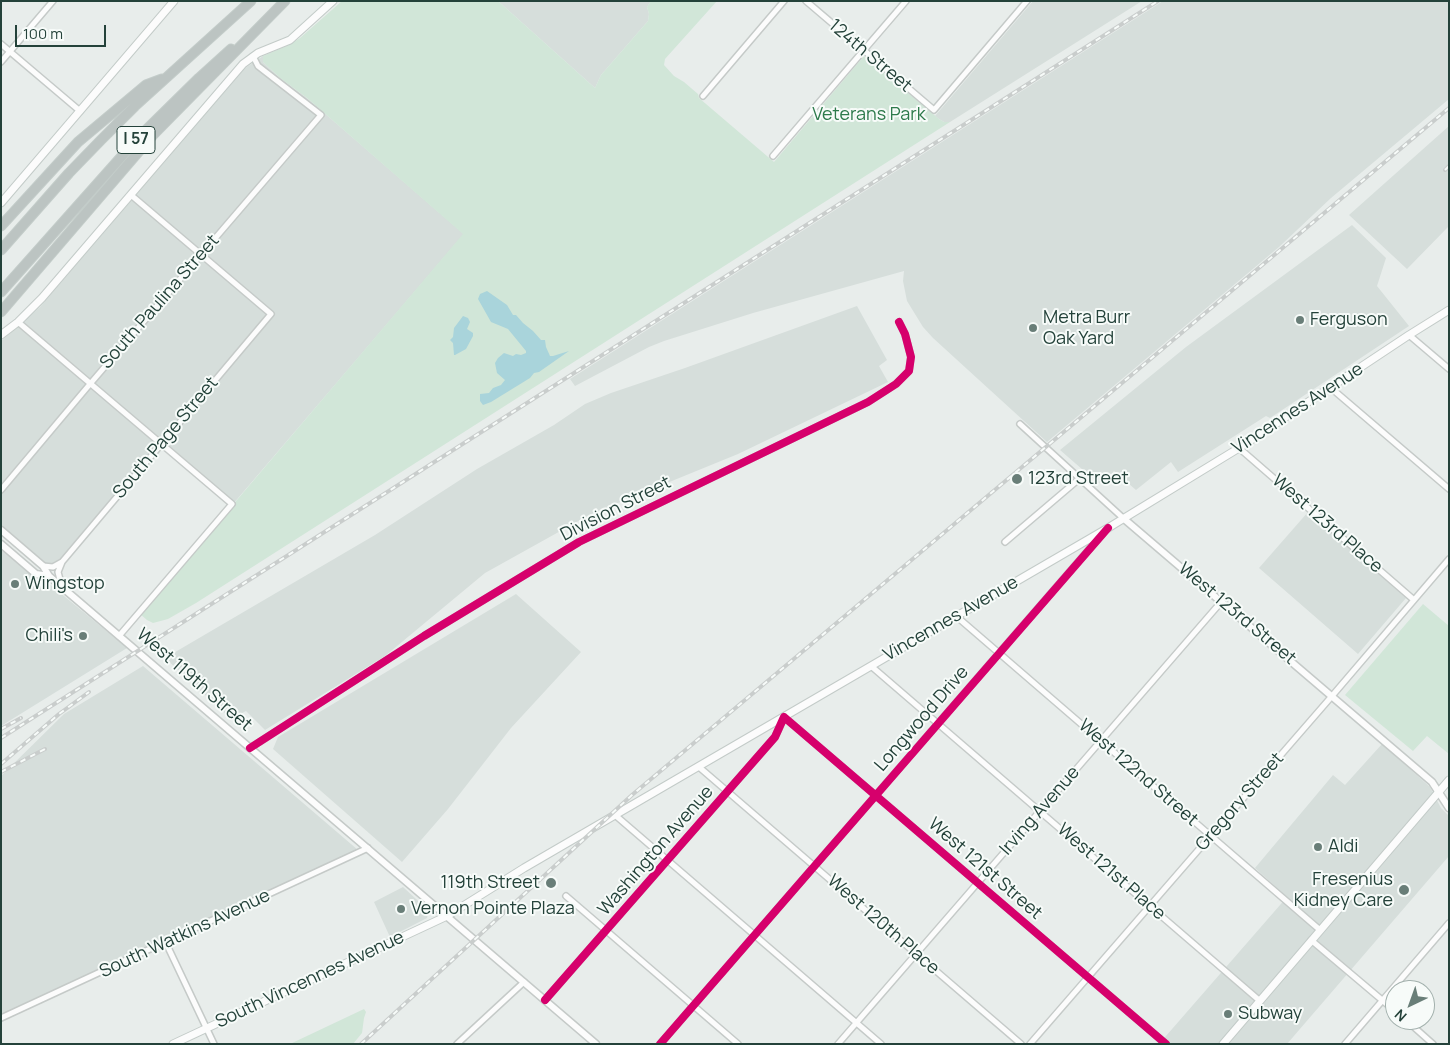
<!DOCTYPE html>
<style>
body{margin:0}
#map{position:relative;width:1450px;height:1045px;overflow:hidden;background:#e8edeb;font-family:Manrope,sans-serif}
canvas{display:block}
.frame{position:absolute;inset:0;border:2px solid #24423a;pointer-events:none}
.north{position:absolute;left:1385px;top:980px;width:50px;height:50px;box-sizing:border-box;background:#f7fbf9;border:1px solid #a3b1ad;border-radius:50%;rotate:222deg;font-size:14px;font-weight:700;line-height:20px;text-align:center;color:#24423a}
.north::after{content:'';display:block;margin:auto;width:18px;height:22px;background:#697e78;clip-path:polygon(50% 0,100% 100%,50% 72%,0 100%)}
.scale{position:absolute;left:15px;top:25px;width:91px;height:22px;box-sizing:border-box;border:2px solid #24423a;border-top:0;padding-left:6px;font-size:15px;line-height:18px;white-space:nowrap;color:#24423a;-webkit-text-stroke:4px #f7fbf9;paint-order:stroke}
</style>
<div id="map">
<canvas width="1450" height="1045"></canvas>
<div class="frame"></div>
<div class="north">N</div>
<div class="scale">100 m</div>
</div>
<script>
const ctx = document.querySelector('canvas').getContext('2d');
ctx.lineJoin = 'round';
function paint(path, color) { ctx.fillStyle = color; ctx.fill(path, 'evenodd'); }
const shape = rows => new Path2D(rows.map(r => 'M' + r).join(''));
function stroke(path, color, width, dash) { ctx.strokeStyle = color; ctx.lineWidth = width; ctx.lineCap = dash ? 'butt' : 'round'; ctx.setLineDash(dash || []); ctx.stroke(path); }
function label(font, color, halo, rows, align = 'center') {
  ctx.font = font + ' Manrope,sans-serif'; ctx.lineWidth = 4; ctx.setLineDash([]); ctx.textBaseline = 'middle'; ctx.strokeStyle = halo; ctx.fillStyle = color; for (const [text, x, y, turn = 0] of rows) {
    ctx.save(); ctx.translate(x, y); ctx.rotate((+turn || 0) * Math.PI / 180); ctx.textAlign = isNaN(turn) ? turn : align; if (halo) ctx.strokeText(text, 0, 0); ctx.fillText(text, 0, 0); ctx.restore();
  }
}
const built = shape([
 [498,1,651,1,647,7,649,14,648,21,601,75,595,88],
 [1033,1,1142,1,950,122,944,122,939,119,935,116],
 [1163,1,1449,1,1449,99,1331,198,1279,247,1047,442,933,338,923,327,907,301,903,281,904,271,753,313,664,341,649,347,575,386,570,379],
 [263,56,263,62,280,78,307,98,464,234,233,504,160,442,53,569,1,525,1,341,40,307,244,69],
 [1449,126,1449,226,1407,269,1349,215],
 [1352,225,1386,258,1377,286,1409,326,1270,418,1266,416,1178,472,1171,462,1136,490,1114,471,1105,481,1098,483,1060,450,1186,347],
 [857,306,887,360,879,366,888,382,738,454,591,514,485,573,385,656,265,730,246,711,231,719,165,658,375,535,477,469,554,425,585,404,611,393,685,368],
 [1308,512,1406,598,1358,654,1259,568],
 [1,544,127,648,1,726],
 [516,594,581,652,511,728,448,809,402,862,273,749,278,737],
 [143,666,358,850,1,1017,1,776,64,714],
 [1382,744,1430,787,1441,808,1449,816,1449,856,1287,1044,1159,1044,1287,897,1255,868,1333,775,1345,785],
 [403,887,428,910,428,914,427,918,390,937,374,902]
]);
const green = shape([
 [342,1,498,1,595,88,601,75,648,21,649,14,647,7,651,1,717,1,665,59,664,65,674,76,684,82,698,94,699,98,774,162,864,56,939,119,944,122,950,122,196,603,168,619,153,623,147,620,140,614,463,234,307,98,280,78,263,62,263,56,289,45,300,38],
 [1423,604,1449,626,1449,754,1427,736,1413,751,1345,695],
 [364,1009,366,1012,364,1018,362,1033,353,1044,290,1044]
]);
const water = shape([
 [487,291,507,305,513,315,516,315,523,323,533,331,541,340,545,340,546,347,550,356,553,356,569,351,539,372,534,373,530,378,491,402,483,405,480,401,480,394,489,393,493,388,501,385,505,380,497,373,495,363,498,358,504,353,513,356,516,354,521,355,526,353,526,351,508,329,491,322,478,299,480,294],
 [463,316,468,318,470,322,467,329,473,333,473,336,466,349,455,355,454,355,453,343,450,340,453,337,454,328]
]);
const minor = shape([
 [806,1,934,110,1027,1],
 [1,44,80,111],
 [1,62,53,1],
 [703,96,784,1],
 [773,156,906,1],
 [18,322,232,504,119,636],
 [1409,335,1449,369],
 [1331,388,1449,489],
 [1020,424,1123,518],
 [1239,448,1414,600],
 [1,490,90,384,321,115,258,66,253,56],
 [1005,542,1079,479],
 [62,562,58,572,62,587],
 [43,566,53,567,62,562,271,314,131,195],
 [956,616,1320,930],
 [871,666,1260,1001],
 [250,748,424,636,579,542,868,402,896,384,909,371,911,357,905,334,899,322],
 [699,767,1021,1044],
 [615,815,881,1044],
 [566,896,738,1044],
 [1311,940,1395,1011],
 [166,943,214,1044],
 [545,1000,775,737,784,717,1166,1044],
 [1,1018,368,848],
 [1406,1020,1433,1044],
 [457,1044,524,982],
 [660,1044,1104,532],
 [838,1044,1222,601],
 [1030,1044,1332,696,1449,559],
 [1345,1044,1449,923]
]);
const tertiary = shape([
 [1123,518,1432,782,1449,808],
 [1,530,43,566,49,576,596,1044],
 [1,544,36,574,49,576]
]);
const secondary = shape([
 [1,203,174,1],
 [1,335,18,322,42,298,243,64,258,53,290,40,333,1],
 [173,1044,447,916,524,868,1108,528,1239,448,1409,335,1449,310],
 [1223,1044,1449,780]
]);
const motorway = shape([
 [1,226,78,142,146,85,162,79],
 [1,250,69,173,101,140,135,106,251,1],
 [1,292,139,137,199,78,231,49],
 [1,312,153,135,285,1]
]);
const rail = shape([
 [1445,170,1449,166],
 [1,729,21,718],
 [1,738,1158,1],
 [1,764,59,714,89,692],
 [1,772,45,749],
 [361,1044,632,795,1449,108]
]);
const cycleway = shape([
 [250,748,424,636,579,542,868,402,896,384,909,371,911,357,905,334,899,322],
 [545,1000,775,737,784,717,1166,1044],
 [660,1044,1108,528]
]);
const markers = [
 [1300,320,5,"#697e78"],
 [1033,328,5,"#697e78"],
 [1017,479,6,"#697e78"],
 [15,584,5,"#697e78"],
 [83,636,5,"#697e78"],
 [1318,847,5,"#697e78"],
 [551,883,6,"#697e78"],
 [1404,890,6,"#697e78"],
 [401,909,5,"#697e78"],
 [1228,1014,5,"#697e78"]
];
const shields = [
 [136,140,38]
];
const shieldNames = [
 ["I 57",136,140]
];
const streetNames = [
 ["124th Street",870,56,40],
 ["South Paulina Street",160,302,-49],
 ["Vincennes Avenue",1298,409,-33],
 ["South Page Street",166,438,-50],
 ["Division Street",616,509,-27],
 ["West 123rd Place",1327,524,41],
 ["West 123rd Street",1237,614,40],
 ["Vincennes Avenue",951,619,-30],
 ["West 119th Street",194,680,41],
 ["Longwood Drive",922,719,-49],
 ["West 122nd Street",1138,773,41],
 ["Gregory Street",1240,802,-49],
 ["Irving Avenue",1040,811,-49],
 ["Washington Avenue",656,851,-49],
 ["West 121st Street",985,869,41],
 ["West 121st Place",1111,872,41],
 ["West 120th Place",883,925,41],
 ["South Watkins Avenue",185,934,-25],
 ["South Vincennes Avenue",310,980,-25]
];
const parkNames = [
 ["Veterans Park",869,115]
];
const poiNames = [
 ["Metra Burr",1043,318],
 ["Oak Yard",1043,339],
 ["Ferguson",1310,320],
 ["123rd Street",1028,479],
 ["Wingstop",25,584],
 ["Chili's",73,636,"right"],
 ["Aldi",1328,847],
 ["Fresenius",1393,880,"right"],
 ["Kidney Care",1393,901,"right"],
 ["119th Street",540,883,"right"],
 ["Vernon Pointe Plaza",411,909],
 ["Subway",1238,1014]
];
paint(built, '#d6dedb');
paint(green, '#d1e6d8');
paint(water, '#a9d4db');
stroke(minor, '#c5cac8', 8);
stroke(tertiary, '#c5cac8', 9);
stroke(secondary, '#c3cbc8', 9);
stroke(motorway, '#c3ccc9', 11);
stroke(minor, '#fcfcfc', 5);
stroke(tertiary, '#fcfcfc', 6);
stroke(secondary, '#fcfcfc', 7);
stroke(motorway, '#bcc4c2', 9);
stroke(rail, '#c9cdcc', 4);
stroke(rail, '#f7fbf9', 2, [5.5]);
stroke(cycleway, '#d6006c', 8);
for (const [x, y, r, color] of markers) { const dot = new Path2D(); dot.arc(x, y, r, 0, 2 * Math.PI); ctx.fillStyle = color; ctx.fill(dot); stroke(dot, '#f7fbf9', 2); }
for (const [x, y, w] of shields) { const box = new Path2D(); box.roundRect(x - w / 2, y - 13.5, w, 27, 4); ctx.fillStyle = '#f7fbf9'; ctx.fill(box); stroke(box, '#24423a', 1); }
label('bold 16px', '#24423a', null, shieldNames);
label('18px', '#24423a', '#f7fbf9', streetNames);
label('18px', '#2d7a4b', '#f7fbf9', parkNames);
label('18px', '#24423a', '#f7fbf9', poiNames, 'left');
</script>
